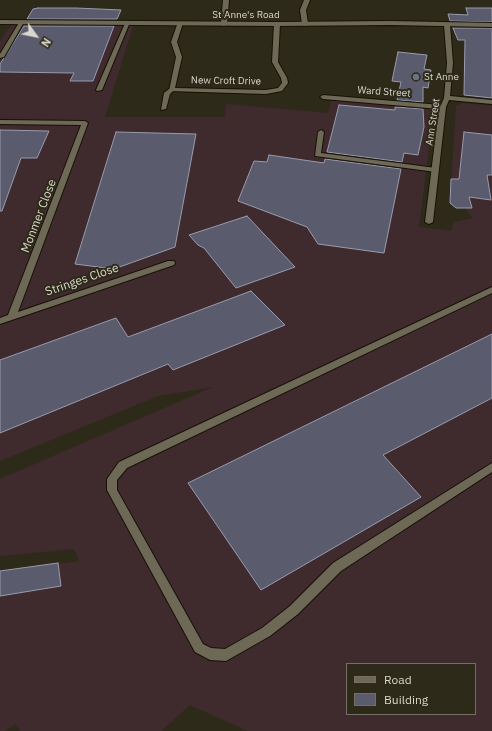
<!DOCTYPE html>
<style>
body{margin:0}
#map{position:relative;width:492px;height:731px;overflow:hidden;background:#2e2a19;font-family:"IBM Plex Sans",sans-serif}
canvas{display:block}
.legend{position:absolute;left:346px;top:663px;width:130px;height:52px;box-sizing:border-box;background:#2e2a19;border:1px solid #736f61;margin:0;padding:5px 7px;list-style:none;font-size:12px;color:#dad7cd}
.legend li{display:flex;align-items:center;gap:8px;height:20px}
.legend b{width:20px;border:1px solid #736f61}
.north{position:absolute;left:16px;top:16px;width:40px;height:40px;-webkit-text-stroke:3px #2e2a19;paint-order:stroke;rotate:123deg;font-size:11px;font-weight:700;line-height:16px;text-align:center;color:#dad7cd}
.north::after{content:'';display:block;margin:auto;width:14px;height:18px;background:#dad7cd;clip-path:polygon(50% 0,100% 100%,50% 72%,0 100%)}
</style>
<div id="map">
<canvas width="492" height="731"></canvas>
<ul class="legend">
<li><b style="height:5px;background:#6e6956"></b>Road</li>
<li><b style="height:11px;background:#5a5b6d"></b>Building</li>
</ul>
<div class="north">N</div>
</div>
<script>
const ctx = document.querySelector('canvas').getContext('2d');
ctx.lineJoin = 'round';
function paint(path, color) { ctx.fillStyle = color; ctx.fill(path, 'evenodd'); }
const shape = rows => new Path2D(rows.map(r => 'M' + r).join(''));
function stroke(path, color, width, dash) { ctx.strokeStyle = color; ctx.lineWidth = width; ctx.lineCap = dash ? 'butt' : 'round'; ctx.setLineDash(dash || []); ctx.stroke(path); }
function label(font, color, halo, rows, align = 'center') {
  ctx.font = font + ' "IBM Plex Sans",sans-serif'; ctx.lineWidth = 4; ctx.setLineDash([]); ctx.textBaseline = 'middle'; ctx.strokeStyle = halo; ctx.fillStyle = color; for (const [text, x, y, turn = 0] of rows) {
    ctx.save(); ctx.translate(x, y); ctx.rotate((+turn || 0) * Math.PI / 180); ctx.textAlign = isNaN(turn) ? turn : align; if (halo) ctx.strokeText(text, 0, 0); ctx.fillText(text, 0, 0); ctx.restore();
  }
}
const industrial = shape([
 [12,24,133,26,105,117,225,117,226,104,328,113,331,100,434,109,419,227,451,231,454,222,473,218,465,208,456,208,450,203,456,106,463,103,492,106,492,731,248,731,190,705,161,731,20,731,16,724,5,731,0,731,0,572,79,561,74,549,0,556,0,479,213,387,158,396,0,461,0,41],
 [347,664,475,664,475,714,347,714]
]);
const building = shape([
 [38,8,76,8,121,10,117,19,27,19,33,9,38,8],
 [466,8,492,8,492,22,450,21,448,14,468,15,466,8],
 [24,26,114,26,93,81,70,81,74,73,0,72,0,64,24,26],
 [453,28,492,28,492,98,464,95,465,40,458,40,453,28],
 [398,52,427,55,424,69,431,70,428,88,423,87,423,102,397,100,401,82,392,81,398,52],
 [339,105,395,110,395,107,423,109,424,127,418,155,404,153,402,162,327,152,339,105],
 [0,130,49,131,37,158,21,158,2,211,0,211,0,130],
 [116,132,196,134,175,247,114,269,75,264,116,132],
 [464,132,492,135,492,175,487,175,491,200,469,197,472,208,456,208,450,203,451,179,459,179,464,132],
 [269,155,324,163,325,159,401,169,384,253,318,244,307,227,238,201,254,161,267,162,269,155],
 [247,216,295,267,236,288,204,248,198,245,189,235,247,216],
 [251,291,285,325,173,370,168,364,0,433,0,360,116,318,128,337,251,291],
 [492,334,492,398,383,455,421,497,261,590,188,483,492,334],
 [58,563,61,586,0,596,0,571,58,563]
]);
const service = shape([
 [20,21,24,22,4,57,0,58,0,54,20,21],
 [126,21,130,22,102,90,97,91,96,90,126,21],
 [169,89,174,90,170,94,166,109,161,110,164,93,169,89],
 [0,120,85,121,88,123,18,312,168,261,174,261,175,263,174,265,0,324,0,318,8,315,81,125,0,124,0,120],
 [321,130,324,132,321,153,436,168,439,170,436,172,315,156,318,132,321,130],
 [492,287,492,293,127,468,117,480,117,490,203,644,211,648,225,649,262,628,290,606,333,563,492,463,492,472,341,571,298,614,270,636,226,661,210,660,195,652,107,490,107,479,119,462,492,287]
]);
const minor = shape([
 [223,0,229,0,227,24,224,26,221,24,223,0],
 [304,0,310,0,306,10,308,24,305,26,302,24,300,10,304,0],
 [178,22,183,23,177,42,182,57,175,88,266,90,278,88,282,83,281,78,272,62,274,24,277,22,280,24,278,62,287,78,288,83,282,91,266,94,169,91,176,57,171,42,178,22],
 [447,23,450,25,453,63,450,96,492,100,492,104,449,100,446,107,433,222,429,224,425,222,439,109,323,99,320,97,323,95,441,105,444,98,447,63,444,25,447,23]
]);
const tertiary = shape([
 [0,20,277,22,391,21,492,23,492,27,391,25,277,26,0,24,0,20]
]);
const markers = [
 [416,77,4,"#6b7280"]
];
const farStreetnames = [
 ["St Anne's Road",246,15],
 ["New Croft Drive",226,81,1],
 ["Ward Street",384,92,4],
 ["Ann Street",433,122,-81]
];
const farPoinames = [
 ["St Anne",424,77]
];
const streetNames = [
 ["Monmer Close",39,216,-69],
 ["Stringes Close",82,280,-19]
];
paint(industrial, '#3f2b2e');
paint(building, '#5a5b6d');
stroke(building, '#999bae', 1);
stroke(service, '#161204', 2);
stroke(minor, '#161204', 2);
stroke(tertiary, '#161204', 2);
paint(service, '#6e6956');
paint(minor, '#6e6956');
paint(tertiary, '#6e6956');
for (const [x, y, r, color] of markers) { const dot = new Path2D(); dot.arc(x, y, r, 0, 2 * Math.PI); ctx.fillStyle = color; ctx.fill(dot); stroke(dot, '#2e2a19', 1.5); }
label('10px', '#dad7cd', '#2e2a19', farStreetnames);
label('10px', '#dad7cd', '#2e2a19', farPoinames, 'left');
label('12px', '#dad7cd', '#2e2a19', streetNames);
</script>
